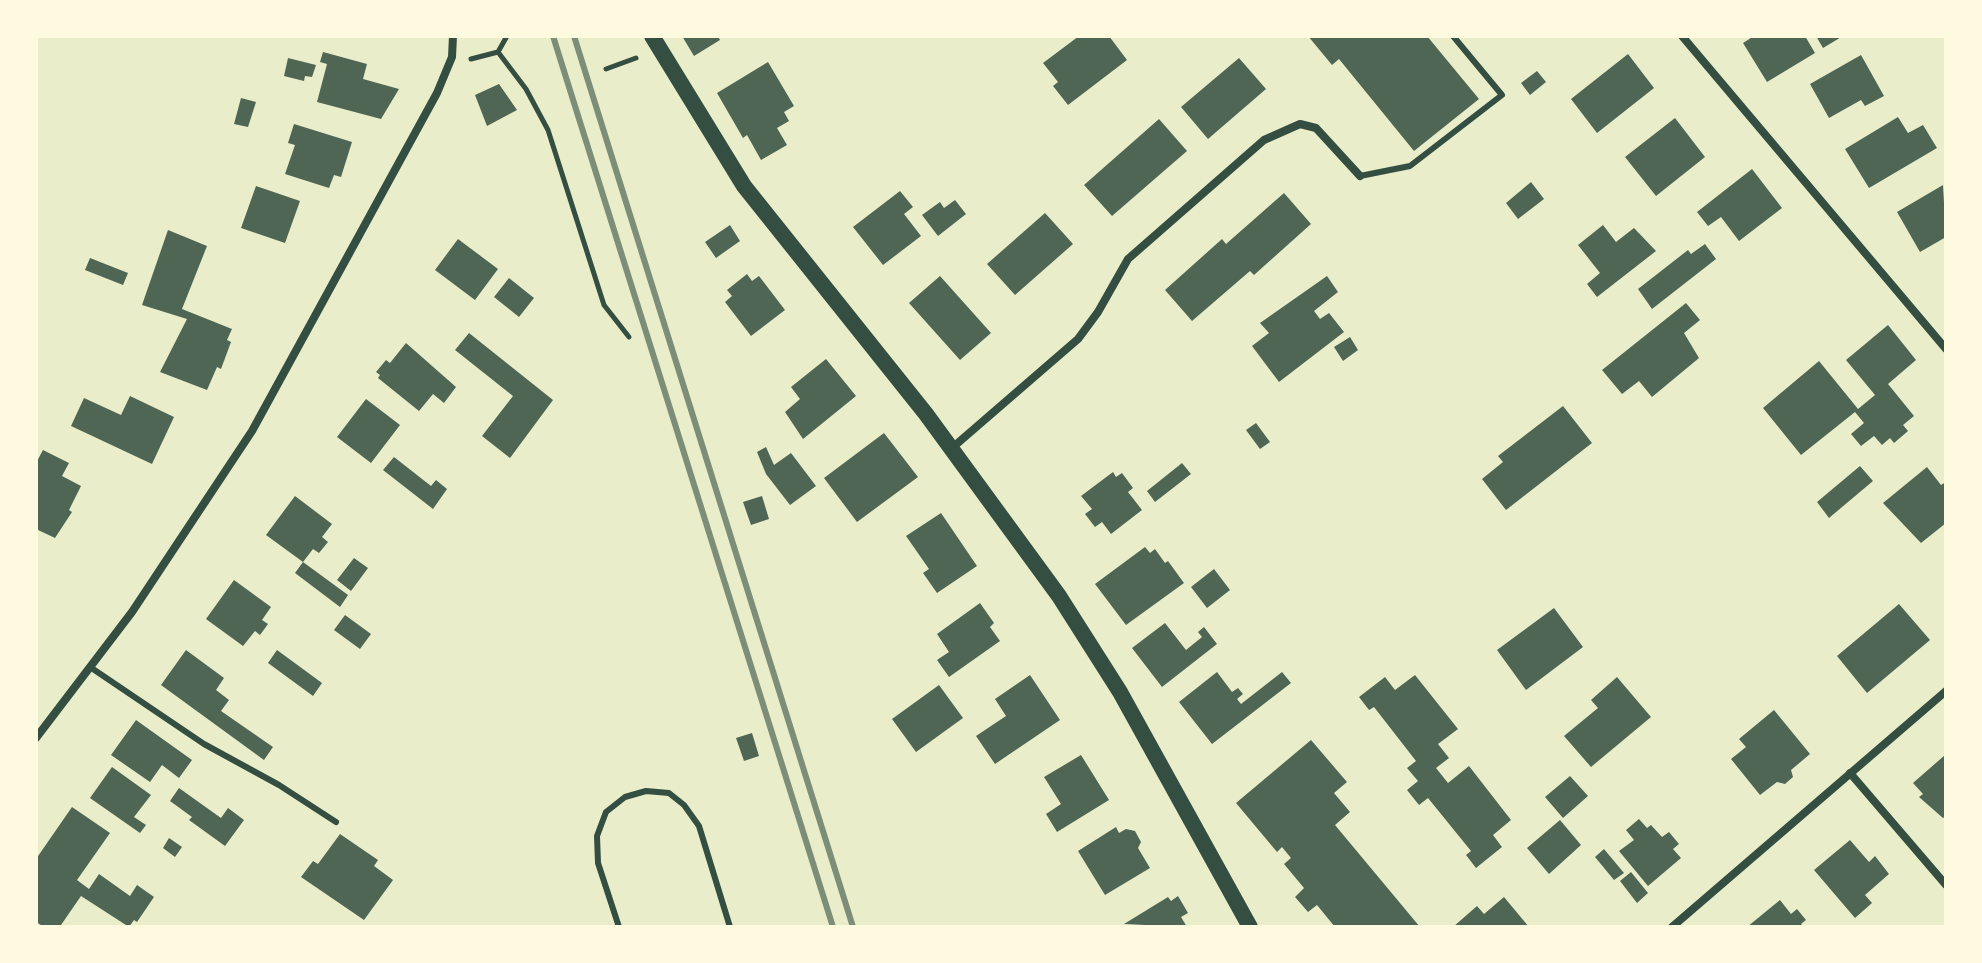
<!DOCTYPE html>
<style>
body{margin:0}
#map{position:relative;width:1982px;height:963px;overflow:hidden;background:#e9edc9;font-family:Ubuntu,sans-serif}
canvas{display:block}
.frame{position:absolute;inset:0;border:38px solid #fefae0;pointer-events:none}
</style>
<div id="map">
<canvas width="1982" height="963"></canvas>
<div class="frame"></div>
</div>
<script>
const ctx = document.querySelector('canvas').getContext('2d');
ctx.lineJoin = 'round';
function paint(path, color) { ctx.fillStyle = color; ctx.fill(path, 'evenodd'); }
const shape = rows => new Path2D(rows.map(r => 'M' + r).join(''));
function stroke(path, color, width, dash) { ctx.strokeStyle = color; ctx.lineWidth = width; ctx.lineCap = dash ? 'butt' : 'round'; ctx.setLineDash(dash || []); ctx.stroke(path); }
const building = shape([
 [682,36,718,36,720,40,694,56],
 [1079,36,1109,36,1127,60,1068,105,1053,86,1058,82,1043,63],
 [1308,36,1427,36,1479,99,1414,151,1339,59,1332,65],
 [1754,36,1805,36,1815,53,1767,82,1743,43],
 [1816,36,1843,36,1823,48],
 [323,52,367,64,363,79,399,89,381,119,317,102,327,64,320,62],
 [1628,54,1654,88,1597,133,1571,99],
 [1861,55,1884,96,1865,106,1861,100,1829,118,1810,84],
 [288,58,316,65,312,77,305,76,304,81,284,76],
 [1239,58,1266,89,1208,139,1181,107],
 [768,62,794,106,784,112,789,121,777,128,787,145,761,160,747,135,743,138,717,93],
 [1537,71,1546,82,1530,95,1521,83],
 [499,84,517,110,487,126,475,95],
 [241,98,256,102,248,127,234,124],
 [1898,117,1908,133,1923,125,1937,148,1869,188,1845,149],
 [1675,118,1705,157,1656,196,1625,157],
 [1159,119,1187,151,1112,216,1084,185],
 [294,124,352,142,341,177,334,175,329,188,285,174,295,145,288,143],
 [1752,169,1782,208,1739,241,1721,217,1708,226,1697,212],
 [1531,182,1544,199,1518,219,1506,203],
 [1943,185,1946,237,1920,252,1897,212],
 [256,186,300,201,285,243,241,228],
 [900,191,913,207,904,214,921,236,883,265,853,227],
 [1284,193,1311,224,1254,275,1250,271,1192,321,1165,290,1222,239,1226,244],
 [955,200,966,214,938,236,922,215,940,202,944,208],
 [1045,213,1073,244,1015,295,987,264],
 [730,225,740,241,716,258,705,242],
 [1603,225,1616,242,1634,228,1656,251,1597,297,1587,284,1600,273,1578,245],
 [168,230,207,246,182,309,232,329,227,340,231,342,221,369,217,367,207,390,160,372,187,319,142,305],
 [458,239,498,269,475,300,435,270],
 [1705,244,1716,259,1652,309,1638,289,1688,250,1691,254],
 [90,258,128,273,123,285,85,270],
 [747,274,752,281,759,276,785,310,751,336,725,302,732,296,727,290],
 [940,276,991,333,960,360,909,303],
 [1327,276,1338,292,1314,311,1320,319,1329,313,1344,332,1279,382,1252,346,1269,333,1260,323],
 [509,278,534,298,519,317,494,297],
 [1686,303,1700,320,1684,333,1699,358,1652,397,1639,381,1622,394,1602,370],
 [1888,325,1916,360,1888,384,1914,416,1903,425,1908,431,1894,443,1890,438,1882,445,1874,436,1861,446,1851,434,1864,423,1855,412,1801,455,1763,408,1819,361,1858,409,1875,395,1846,360],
 [469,333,553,400,510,458,482,436,513,396,455,350],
 [1350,337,1358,350,1343,361,1334,347],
 [406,343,456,387,444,403,433,394,419,411,378,378,380,375,376,372,386,360,390,363],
 [826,359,856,396,803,439,785,412,800,399,791,387],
 [130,396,174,417,152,464,71,426,84,398,121,415],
 [366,399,400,425,371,463,337,437],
 [1563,406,1592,443,1506,510,1482,479,1503,462,1498,456],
 [1256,423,1270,442,1260,449,1246,430],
 [884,433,918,477,857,522,824,478],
 [766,447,774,465,791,453,816,486,790,505,766,474,757,452],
 [43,450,69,463,62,476,81,486,69,510,72,512,55,538,36,529,36,463],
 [394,457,431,486,436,480,447,489,433,509,383,470],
 [1182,463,1191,474,1155,502,1147,491],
 [1860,466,1873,481,1829,518,1817,502],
 [1927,467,1941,485,1946,482,1946,523,1921,543,1883,503],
 [1113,472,1116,477,1122,473,1133,488,1128,492,1142,510,1111,534,1102,522,1095,527,1085,514,1092,509,1081,496],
 [295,496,332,524,322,537,328,542,319,553,313,549,303,562,266,535],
 [762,496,769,519,751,525,743,502],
 [941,513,977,566,937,593,923,573,929,569,906,536],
 [1145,547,1150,553,1155,549,1165,563,1168,561,1184,583,1126,625,1095,584],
 [354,558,368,568,351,591,337,580],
 [303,562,348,595,340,607,295,573],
 [1214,569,1230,590,1207,608,1191,587],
 [234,580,271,607,262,620,268,624,260,635,255,631,243,646,206,619],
 [980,603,994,623,990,627,1000,641,949,677,937,660,949,652,937,634],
 [1899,604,1930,640,1867,693,1837,656],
 [1554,608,1583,647,1526,690,1497,650],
 [345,615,371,634,360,649,334,630],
 [1165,623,1186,650,1202,637,1198,632,1204,627,1217,644,1162,687,1132,648],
 [186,650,224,678,216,690,229,700,221,711,273,747,264,760,161,685],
 [277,650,322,683,313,696,268,663],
 [1217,672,1232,692,1238,688,1243,694,1237,699,1241,704,1282,672,1291,683,1212,744,1179,702],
 [1030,675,1060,720,995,764,976,736,1006,716,995,699],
 [1415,675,1458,729,1438,744,1449,758,1436,768,1448,783,1469,766,1511,820,1493,835,1502,847,1476,868,1466,855,1471,851,1428,798,1419,805,1407,790,1418,781,1407,768,1416,761,1374,707,1369,710,1359,697,1385,677,1395,690],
 [1617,677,1651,717,1591,767,1564,736,1598,708,1591,700],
 [939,685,963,718,916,752,892,719],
 [1774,710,1810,754,1791,770,1793,777,1785,784,1777,782,1760,795,1731,759,1746,747,1739,739],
 [136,720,192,760,179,778,162,765,150,782,111,755],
 [752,733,759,756,744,761,736,738],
 [1311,740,1347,782,1334,793,1350,812,1335,825,1420,927,1335,927,1317,905,1308,912,1295,897,1304,888,1284,864,1291,858,1282,847,1277,852,1236,803],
 [1081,755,1109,800,1057,832,1046,814,1061,804,1044,777],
 [1945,755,1946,816,1943,818,1919,797,1923,794,1913,783],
 [112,767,151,795,134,817,146,825,140,833,90,798],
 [1570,776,1588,796,1563,818,1545,797],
 [179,788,221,818,228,808,244,820,225,846,189,820,192,817,170,801],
 [72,807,110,833,77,880,89,889,99,874,130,896,137,885,154,897,137,922,134,920,129,927,81,896,61,925,44,927,36,922,36,859],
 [1639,819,1647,828,1651,825,1662,837,1669,832,1679,844,1673,849,1681,858,1648,886,1619,851,1634,840,1626,830],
 [1560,820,1581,845,1549,874,1527,848],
 [1116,827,1119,833,1126,829,1135,831,1141,842,1138,848,1150,868,1105,895,1078,851],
 [340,834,378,860,374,866,393,880,364,920,301,877,313,861,318,864],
 [169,838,182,847,175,857,163,848],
 [1850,840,1869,862,1875,856,1889,874,1865,895,1872,903,1855,918,1814,870],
 [1604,849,1624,873,1614,880,1595,857],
 [1631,872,1648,893,1637,903,1620,881],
 [1178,896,1188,913,1181,917,1187,927,1124,924,1168,897,1171,901],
 [1504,897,1529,927,1453,927,1477,906,1484,914],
 [1780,900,1791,914,1797,909,1806,920,1801,924,1804,927,1747,927]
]);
const path = shape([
 [498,52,526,89,548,130,604,305,629,337],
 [471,59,498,52,507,36],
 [606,69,636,58]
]);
const service = shape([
 [1360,176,1410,166,1502,95,1453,36],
 [90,667,204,744,279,785,336,822],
 [619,927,598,863,597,836,606,812,625,797,646,791,669,793,684,805,699,826,730,927]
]);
const minor = shape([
 [1682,36,1946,349],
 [952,448,1078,339,1098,312,1128,259,1264,140,1300,124,1316,128,1360,176],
 [36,738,132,612,252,431,437,93,452,57,453,36],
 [1850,773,1946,885],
 [1672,927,1946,691]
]);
const secondary = shape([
 [652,36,744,186,926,414,1059,596,1120,692,1250,927]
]);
const rail = shape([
 [553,36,833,927],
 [574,36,853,927]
]);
paint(building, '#4f6655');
stroke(path, '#344e41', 5);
stroke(service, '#344e41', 6);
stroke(minor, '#344e41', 8);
stroke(secondary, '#344e41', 16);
stroke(rail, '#7c8e77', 6);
</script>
